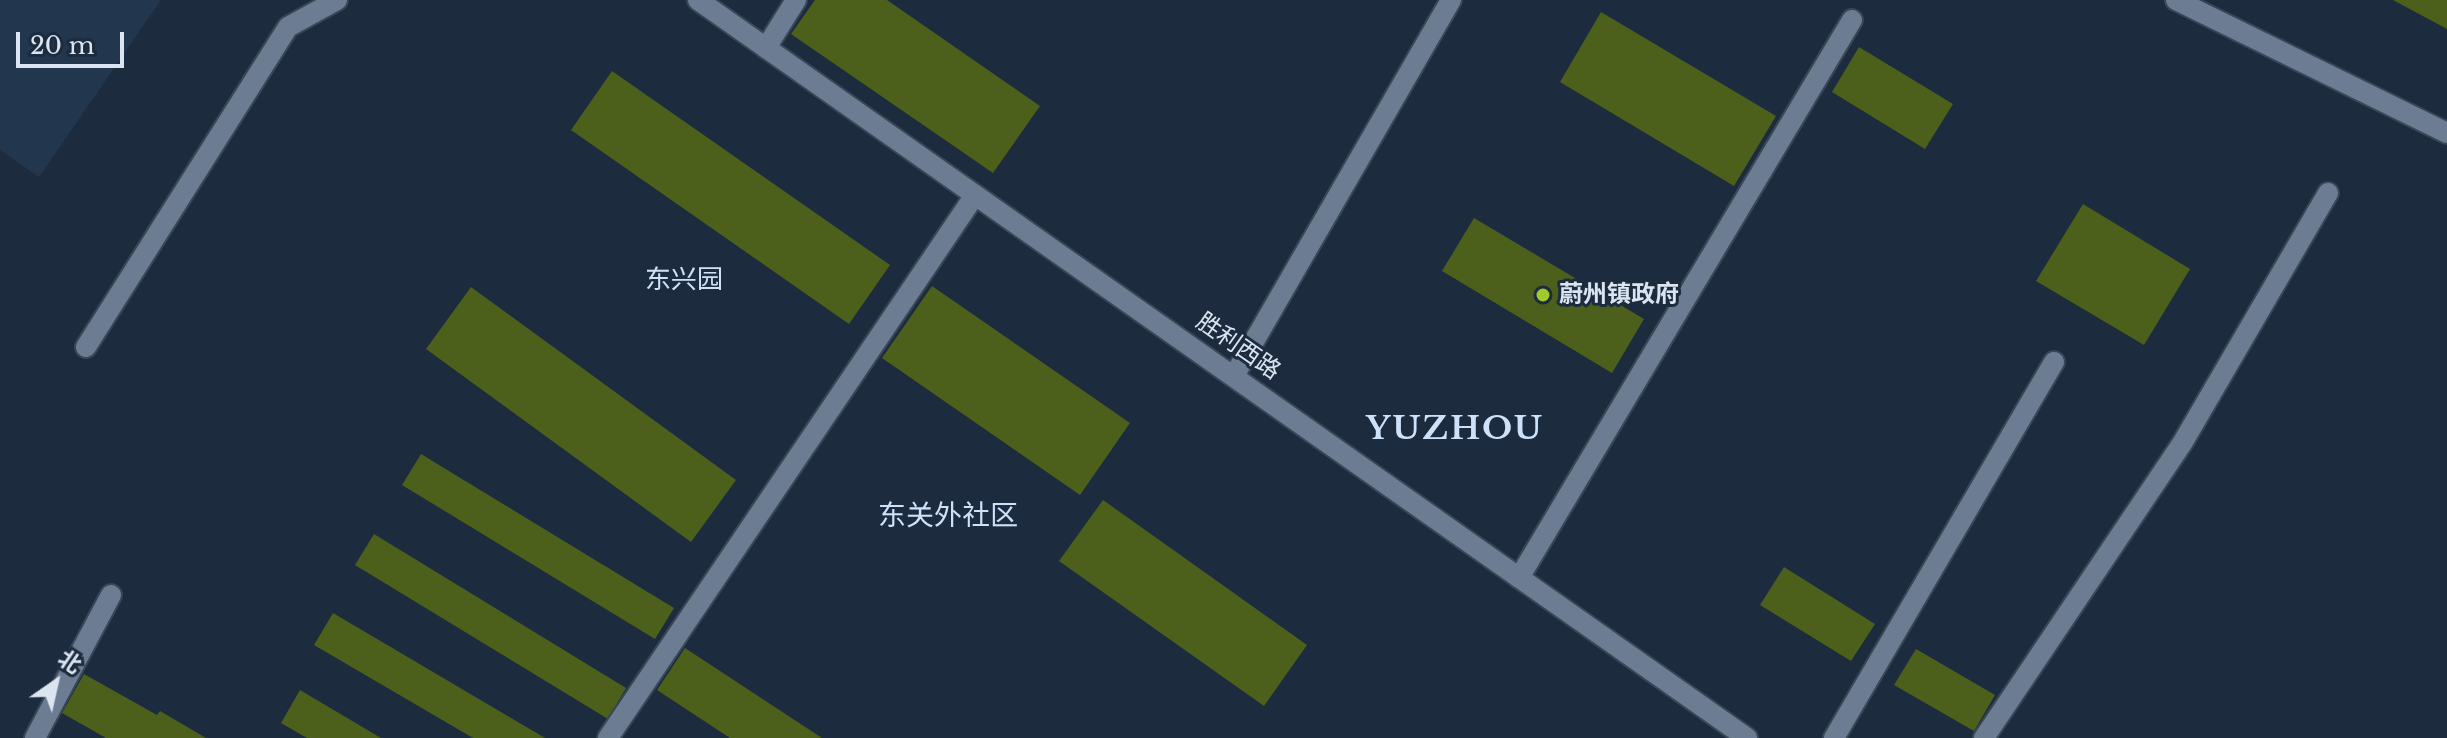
<!DOCTYPE html>
<meta charset="utf-8">
<style>
body{margin:0}
#map{position:relative;width:2447px;height:738px;overflow:hidden;background:#1c2c3e;font-family:"Libre Baskerville","Noto Sans SC",serif}
canvas{display:block}
.north{position:absolute;left:16px;top:642px;width:80px;height:80px;-webkit-text-stroke:6px #1c2c3e;paint-order:stroke;rotate:34deg;font-size:22px;font-weight:700;line-height:32px;text-align:center;color:#dbe4f1}
.north::after{content:'';display:block;margin:auto;width:28px;height:36px;background:#dbe4f1;clip-path:polygon(50% 0,100% 100%,50% 72%,0 100%)}
.scale{position:absolute;left:16px;top:32px;width:108px;height:36px;box-sizing:border-box;border:4px solid #dbe4f1;border-top:0;padding-left:10px;font-size:24px;line-height:28px;white-space:nowrap;color:#dbe4f1;-webkit-text-stroke:6px #1c2c3e;paint-order:stroke}
</style>
<div id="map">
<canvas width="2447" height="738"></canvas>
<div class="north">北</div>
<div class="scale">20 m</div>
</div>
<script>
const ctx = document.querySelector('canvas').getContext('2d');
ctx.lineJoin = 'round';
function paint(path, color) { ctx.fillStyle = color; ctx.fill(path, 'evenodd'); }
const shape = rows => new Path2D(rows.map(r => 'M' + r).join(''));
function stroke(path, color, width, dash) { ctx.strokeStyle = color; ctx.lineWidth = width; ctx.lineCap = dash ? 'butt' : 'round'; ctx.setLineDash(dash || []); ctx.stroke(path); }
function label(font, color, halo, rows, align = 'center') {
  ctx.font = font + ' "Libre Baskerville","Noto Sans SC",serif'; ctx.lineWidth = 6; ctx.setLineDash([]); ctx.textBaseline = 'middle'; ctx.strokeStyle = halo; ctx.fillStyle = color; for (const [text, x, y, turn = 0] of rows) {
    ctx.save(); ctx.translate(x, y); ctx.rotate((+turn || 0) * Math.PI / 180); ctx.textAlign = isNaN(turn) ? turn : align; if (halo) ctx.strokeText(text, 0, 0); ctx.fillText(text, 0, 0); ctx.restore();
  }
}
const built = shape([
 [0,0,161,0,39,177,0,150]
]);
const building = shape([
 [815,0,887,0,1040,106,993,173,791,34],
 [2393,0,2447,0,2447,29],
 [1601,12,1776,116,1734,186,1560,82],
 [1859,47,1953,104,1925,149,1832,92],
 [612,71,890,265,849,324,571,130],
 [2083,204,2190,269,2144,345,2036,281],
 [1474,218,1644,319,1612,373,1442,271],
 [932,286,1130,423,1080,495,882,358],
 [471,287,736,480,691,542,426,349],
 [421,454,674,608,655,639,402,485],
 [1103,500,1307,645,1264,706,1059,561],
 [374,534,626,688,608,719,355,565],
 [1784,567,1875,624,1851,661,1760,605],
 [333,613,545,738,473,738,314,645],
 [685,648,822,738,730,738,657,690],
 [1916,649,1995,695,1974,731,1894,685],
 [84,674,157,715,160,711,206,738,106,738,62,713],
 [300,690,381,738,307,738,281,723]
]);
const lane = shape([
 [1834,738,2054,362]
]);
const street = shape([
 [2176,0,2447,133],
 [766,48,796,0],
 [86,347,288,27,337,0],
 [1519,578,1852,20],
 [35,738,111,595],
 [608,738,975,195],
 [1984,738,2183,442,2328,193]
]);
const secondary = shape([
 [698,0,1747,738],
 [1234,376,1451,0]
]);
const markers = [
 [1543,295,8,"#a1c92a"]
];
const poiNames = [
 ["蔚州镇政府",1559,295]
];
const streetNames = [
 ["胜利西路",1238,347,35]
];
const neighbourhoodNames = [
 ["东兴园",684,281]
];
const quarterNames = [
 ["东关外社区",948,517]
];
const districtNames = [
 ["YUZHOU",1455,430]
];
paint(built, '#22364d');
paint(building, '#4c5f1b');
stroke(lane, '#394655', 24);
stroke(street, '#394655', 24);
stroke(secondary, '#394655', 24);
stroke(lane, '#6c7d93', 20);
stroke(street, '#6c7d93', 20);
stroke(secondary, '#6c7d93', 20);
for (const [x, y, r, color] of markers) { const dot = new Path2D(); dot.arc(x, y, r, 0, 2 * Math.PI); ctx.fillStyle = color; ctx.fill(dot); stroke(dot, '#1c2c3e', 3); }
label('bold 24px', '#dbe4f1', '#1c2c3e', poiNames, 'left');
label('24px', '#dbe4f1', '#1c2c3e', streetNames);
label('26px', '#cde1f9', '#1c2c3e', neighbourhoodNames);
label('28px', '#cde1f9', '#1c2c3e', quarterNames);
ctx.letterSpacing = '2px';
label('bold 32px', '#cde1f9', '#1c2c3e', districtNames);
ctx.letterSpacing = '0px';
</script>
